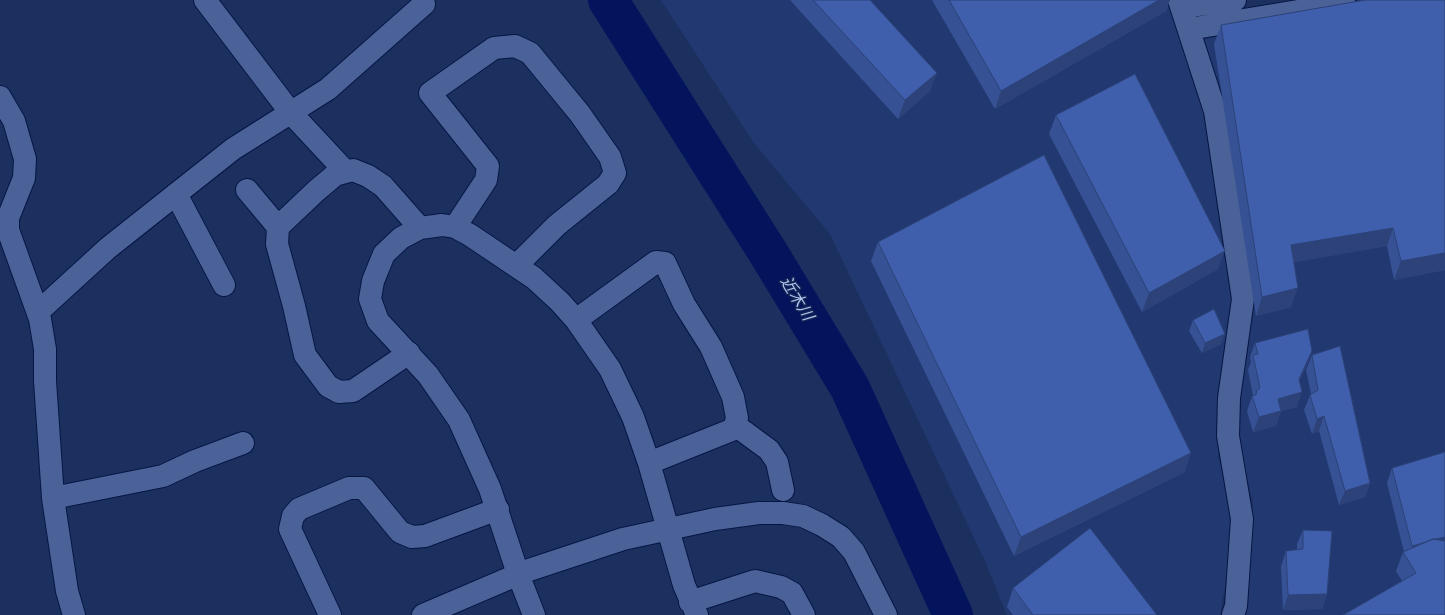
<!DOCTYPE html>
<meta charset="utf-8">
<style>
body{margin:0}
canvas{display:block;background:#1c3060}
</style>
<canvas width="1445" height="615"></canvas>
<script>
const ctx = document.querySelector('canvas').getContext('2d');
ctx.lineJoin = 'round';
function paint(path, color) { ctx.fillStyle = color; ctx.fill(path, 'evenodd'); }
const shape = rows => new Path2D(rows.map(r => 'M' + r).join(''));
function stroke(path, color, width, dash) { ctx.strokeStyle = color; ctx.lineWidth = width; ctx.lineCap = dash ? 'butt' : 'round'; ctx.setLineDash(dash || []); ctx.stroke(path); }
function label(font, color, halo, rows, align = 'center') {
  ctx.font = font + ' "Titillium Web","Noto Sans JP",sans-serif'; ctx.lineWidth = 3; ctx.setLineDash([]); ctx.textBaseline = 'middle'; ctx.strokeStyle = halo; ctx.fillStyle = color; for (const [text, x, y, turn = 0] of rows) {
    ctx.save(); ctx.translate(x, y); ctx.rotate((+turn || 0) * Math.PI / 180); ctx.textAlign = isNaN(turn) ? turn : align; if (halo) ctx.strokeText(text, 0, 0); ctx.fillText(text, 0, 0); ctx.restore();
  }
}
const built = shape([
 [661,0,1169,0,1208,119,1233,292,1218,456,1232,506,1229,563,1220,615,1007,615,985,561,830,234,754,143],
 [1445,0,1445,615,1242,615,1253,502,1239,456,1239,406,1224,125,1204,39]
]);
const river = shape([
 [608,0,769,254,850,388,953,615]
]);
const street = shape([
 [205,0,291,113,346,172],
 [1179,0,1215,111,1243,299,1229,398,1228,436,1242,519,1236,606,1233,615],
 [1182,7,1235,0],
 [1189,29,1341,4,1344,0],
 [0,97,14,121,25,159,24,178,8,218,8,230,40,319,45,349,45,381,53,498,67,591,74,615],
 [247,190,278,227],
 [176,194,224,285],
 [455,227,486,180,488,166,430,93,494,48,515,46,530,53,580,114,610,157,615,173,608,184,557,225,516,266],
 [38,312,108,248,233,149,328,89,424,4],
 [576,320,656,262,665,263,684,304,711,347,733,397,737,418,734,429,649,463],
 [409,353,353,391,339,392,328,386,305,355,294,306,277,244,278,227,316,191,335,175,353,170,368,176,383,186,420,228],
 [735,425,769,450,777,462,783,490],
 [53,498,163,476,195,461,243,443],
 [690,602,755,581,781,587,792,593,804,615],
 [330,615,290,529,293,516,299,509,349,488,364,488,400,532,412,537,425,536,498,509],
 [423,615,526,571,623,539,715,519,759,513,783,513,803,516,822,525,841,537,854,552,886,615],
 [534,615,518,574,490,489,459,420,428,375,378,321,370,299,373,281,384,254,401,238,420,228,442,225,455,227,470,235,534,278,560,302,576,320,610,369,633,417,649,463,684,585,697,615]
]);
const wall = shape([
 [790,0,870,0,930,91,898,119],
 [932,0,1170,0,1166,11,995,109],
 [1221,25,1445,270,1394,280,1387,246,1294,262,1291,307,1256,316,1214,44],
 [1056,115,1218,269,1142,312,1049,134],
 [878,242,1185,472,1014,556,871,261],
 [1193,320,1221,344,1202,353,1189,331],
 [1255,343,1307,365,1299,381,1297,407,1281,411,1276,426,1253,432,1247,411,1252,396,1253,396,1248,370,1251,362,1250,357],
 [1312,355,1370,483,1365,497,1339,505,1319,431,1312,434,1304,410,1310,395,1311,394,1306,370],
 [1392,468,1445,615,1402,581,1396,571,1403,552,1404,552,1387,483],
 [1303,530,1327,594,1322,609,1283,610,1281,566,1286,551,1297,550,1297,544],
 [1013,588,1157,615,1013,615,1007,607]
]);
const shadedWall = shape([
 [1159,0,1170,0,1166,11,995,109,1001,91],
 [937,73,930,91,898,119,905,100],
 [1393,228,1387,246,1285,264,1291,245],
 [1225,251,1218,269,1142,312,1149,293],
 [1445,253,1445,270,1394,280,1401,261],
 [1298,288,1291,307,1256,316,1262,297],
 [1225,334,1221,344,1202,353,1205,343],
 [1312,351,1307,365,1293,394,1299,379],
 [1302,392,1297,407,1281,411,1276,426,1253,432,1259,417,1278,399],
 [1324,416,1319,431,1312,434,1317,419],
 [1191,453,1185,472,1014,556,1021,537],
 [1370,483,1365,497,1339,505,1345,491],
 [1445,537,1445,550,1407,559,1412,546],
 [1327,594,1322,609,1283,610,1288,595]
]);
const building = shape([
 [813,0,870,0,937,73,905,100,813,0],
 [949,0,1159,0,1001,91,949,0],
 [1365,0,1445,0,1445,253,1401,261,1393,228,1291,245,1298,288,1262,297,1221,25,1365,0],
 [1135,74,1225,251,1149,293,1056,115,1135,74],
 [1044,155,1191,453,1021,537,878,242,1044,155],
 [1214,309,1225,334,1205,343,1193,320,1214,309],
 [1308,329,1312,351,1299,379,1302,392,1278,399,1281,411,1259,417,1252,396,1256,395,1257,390,1260,388,1253,355,1258,354,1255,343,1308,329],
 [1340,346,1370,483,1345,491,1324,416,1317,419,1310,395,1318,390,1312,355,1340,346],
 [1445,452,1445,537,1436,539,1433,539,1423,543,1412,546,1392,468,1445,452],
 [1090,528,1157,615,1033,615,1013,588,1090,528],
 [1303,530,1332,531,1327,594,1288,595,1286,551,1303,549,1303,530],
 [1433,539,1445,541,1445,615,1343,615,1416,573,1403,552,1433,539]
]);
const waterNames = [
 ["近木川",796,299,59]
];
paint(built, '#223870');
stroke(river, '#03145c', 40);
stroke(street, '#061544', 24);
stroke(street, '#4a6297', 22);
paint(wall, '#365294');
paint(shadedWall, '#2c4278');
paint(building, '#3f5fac');
stroke(building, '#2c4278', 1);
label('italic 16px', '#aec2ec', '#122555', waterNames);
</script>
